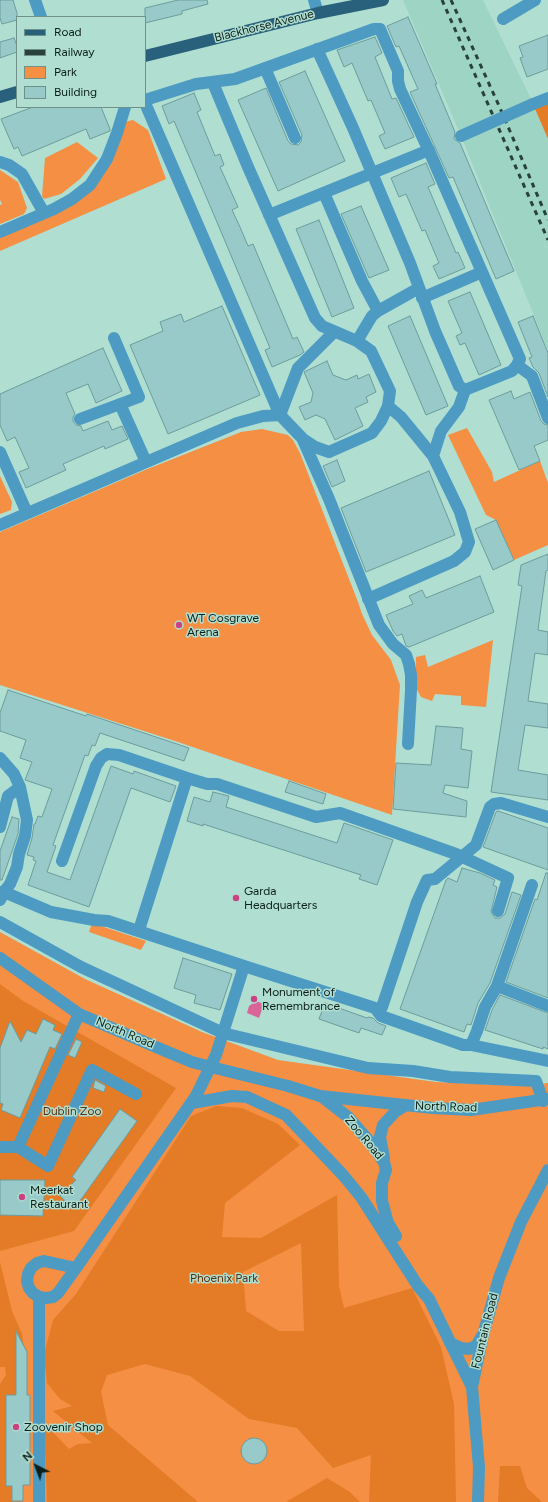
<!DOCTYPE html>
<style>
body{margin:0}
#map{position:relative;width:548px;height:1502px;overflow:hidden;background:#b0dfd1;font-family:Figtree,sans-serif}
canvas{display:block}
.legend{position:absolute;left:16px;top:16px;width:130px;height:92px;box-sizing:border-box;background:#b0dfd1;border:1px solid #6e9287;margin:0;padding:5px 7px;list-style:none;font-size:12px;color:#0c1e19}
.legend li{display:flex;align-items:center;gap:8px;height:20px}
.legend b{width:20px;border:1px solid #6e9287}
.north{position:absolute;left:16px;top:1446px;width:40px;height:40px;-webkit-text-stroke:3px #b0dfd1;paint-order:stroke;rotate:318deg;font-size:11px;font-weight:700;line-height:16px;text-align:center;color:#0c1e19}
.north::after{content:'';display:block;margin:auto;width:14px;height:18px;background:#0c1e19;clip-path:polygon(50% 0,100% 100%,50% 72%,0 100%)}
</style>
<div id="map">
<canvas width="548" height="1502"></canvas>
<ul class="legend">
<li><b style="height:5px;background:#29607c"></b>Road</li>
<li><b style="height:5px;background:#2a413b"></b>Railway</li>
<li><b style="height:11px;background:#f48f44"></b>Park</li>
<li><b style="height:11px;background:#98cac9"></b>Building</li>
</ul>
<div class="north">N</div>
</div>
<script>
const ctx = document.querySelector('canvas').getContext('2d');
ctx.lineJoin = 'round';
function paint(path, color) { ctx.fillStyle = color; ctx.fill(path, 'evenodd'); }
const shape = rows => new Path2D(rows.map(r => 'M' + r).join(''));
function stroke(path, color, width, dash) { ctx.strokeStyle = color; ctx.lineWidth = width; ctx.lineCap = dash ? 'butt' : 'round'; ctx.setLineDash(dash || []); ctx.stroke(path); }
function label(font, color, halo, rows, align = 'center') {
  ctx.font = font + ' Figtree,sans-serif'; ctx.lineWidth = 3; ctx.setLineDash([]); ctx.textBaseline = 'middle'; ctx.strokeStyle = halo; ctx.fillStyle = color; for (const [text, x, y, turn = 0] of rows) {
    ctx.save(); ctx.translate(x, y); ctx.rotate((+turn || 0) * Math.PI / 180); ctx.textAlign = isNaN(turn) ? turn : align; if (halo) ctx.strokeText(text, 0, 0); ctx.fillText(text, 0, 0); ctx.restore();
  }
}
const built = shape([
 [403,0,483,0,531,99,548,139,548,350,461,136]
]);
const green = shape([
 [133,120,148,130,166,179,0,251,0,236,75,201,124,122],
 [77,142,98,158,80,179,61,194,44,199,42,196,45,158],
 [0,170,18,182,27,208,24,214,0,224,0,205,2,204,0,200],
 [467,428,492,472,494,482,540,461,548,483,548,545,514,560,496,520,486,515,448,435],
 [262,429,288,435,293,440,300,453,358,602,362,614,372,635,391,660,400,685,392,815,175,741,0,685,0,532,145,470,241,432],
 [0,476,12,502,11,510,0,514],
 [493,640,486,707,461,705,461,696,435,694,432,701,421,697,415,686,416,657,425,655,428,667],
 [92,923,146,941,141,950,89,932],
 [0,932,85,979,202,1032,278,1060,436,1082,523,1086,548,1083,548,1502,0,1502]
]);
const forest = shape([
 [548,98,548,139,533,104],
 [0,984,23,1001,176,1088,74,1231,0,1251],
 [216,1106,242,1108,278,1124,300,1145,225,1203,222,1237,261,1238,337,1195,339,1286,344,1308,412,1288,441,1347,454,1404,456,1502,369,1502,371,1455,333,1468,297,1428,249,1419,190,1376,145,1364,107,1375,101,1392,108,1425,198,1502,47,1502,44,1423,69,1449,78,1444,92,1443,53,1411,72,1406,60,1399,47,1383,44,1354,53,1320,76,1294,191,1116],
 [301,1243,304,1331,279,1331,246,1311,243,1272],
 [0,1262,12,1311,22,1334,25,1357,27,1395,30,1395,30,1485,23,1485,23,1502,0,1502,0,1384,6,1375,5,1367,0,1367],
 [500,1466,520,1466,527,1488,542,1502,498,1502],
 [327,1478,350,1492,360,1502,286,1502]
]);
const water = shape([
 [256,1001,264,1004,259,1018,247,1013,249,1006]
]);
const building = shape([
 [0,0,13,0,17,13,17,20,2,24,0,18,0,0],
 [178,0,207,0,208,4,182,11,182,14,145,23,145,8,178,0],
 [408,17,437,84,435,84,455,132,454,139,460,143,514,271,496,279,453,177,449,178,410,92,418,89,399,46,396,47,387,26,408,17],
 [548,35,548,69,527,77,520,58,523,57,519,46,548,35],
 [375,37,382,53,375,57,392,99,396,98,414,137,385,149,379,136,385,133,371,100,368,101,352,63,344,67,337,50,375,37],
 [14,38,17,46,17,52,0,58,0,42,14,38],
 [305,71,345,161,278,191,238,100,266,88,288,141,291,144,298,145,301,142,302,135,279,82,305,71],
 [194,93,201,110,197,112,215,156,220,154,224,165,220,167,238,207,232,210,240,227,248,246,253,244,293,339,297,337,304,352,300,355,272,367,265,350,270,348,222,234,174,121,169,124,162,106,194,93],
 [33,107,101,107,110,129,110,131,90,139,86,129,22,156,18,147,14,149,1,119,33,107],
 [426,163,435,184,428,187,456,253,458,252,465,268,439,279,433,266,439,263,425,230,422,231,406,194,399,197,391,178,426,163],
 [361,206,389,270,369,278,341,214,361,206],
 [319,220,354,308,332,317,296,229,319,220],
 [470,292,501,365,479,375,465,343,460,345,456,336,462,333,448,301,470,292],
 [222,306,260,395,168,434,130,345,163,331,160,322,181,314,184,322,222,306],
 [410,316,448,406,426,415,388,326,410,316],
 [533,316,548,353,548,397,539,373,533,367,529,358,532,357,518,322,533,316],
 [103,348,122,391,96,403,88,384,66,393,75,414,73,417,73,421,76,425,81,426,83,431,108,421,112,430,122,426,128,439,105,449,104,446,63,464,66,470,26,488,19,472,29,468,15,437,7,441,0,425,0,394,103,348],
 [327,361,333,375,346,380,357,375,358,379,369,374,376,392,366,397,368,402,355,408,363,426,335,440,325,419,316,415,305,420,299,407,311,402,313,393,304,372,327,361],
 [511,391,514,399,530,392,541,421,544,424,548,425,548,440,534,446,540,461,519,470,489,400,511,391],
 [337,460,345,481,332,487,323,466,337,460],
 [429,471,455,535,366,572,341,508,429,471],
 [496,520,514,560,493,570,475,529,496,520],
 [548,554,548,570,546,571,538,630,548,632,548,655,535,653,528,701,548,704,548,728,525,725,518,770,548,775,548,800,491,792,522,586,518,585,521,565,548,554],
 [480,576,494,612,409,647,406,646,402,634,397,636,393,631,386,615,413,604,409,596,422,590,426,598,480,576],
 [8,690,86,716,87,714,189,748,184,761,100,733,95,746,92,745,88,756,85,755,53,845,56,846,47,872,70,880,111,766,133,774,134,771,176,786,170,802,131,788,89,907,28,885,36,861,33,860,34,857,27,855,32,838,34,824,35,824,38,816,42,817,52,789,25,780,32,762,20,758,26,740,0,731,0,713,8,690],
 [436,726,463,728,461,749,472,751,468,788,445,785,443,793,467,801,466,817,393,809,396,763,431,765,436,726],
 [289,781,326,794,323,804,285,792,289,781],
 [213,792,229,796,226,807,337,843,344,823,393,840,377,885,359,879,361,875,203,824,203,826,187,821,194,797,210,802,213,792],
 [498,811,548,828,548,870,483,847,496,812,498,811],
 [12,817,19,819,18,834,2,880,0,880,0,851,12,817],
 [462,868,480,873,495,880,493,885,497,887,491,912,495,918,500,918,505,914,512,892,521,895,490,983,478,1003,471,1025,467,1024,464,1032,400,1009,446,880,448,878,457,882,462,868],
 [546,873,548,873,548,998,506,982,535,899,537,900,546,873],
 [183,958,232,974,220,1010,194,1003,196,995,174,988,183,958],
 [500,995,548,1013,548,1049,543,1047,543,1049,485,1030,492,1010,500,995],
 [325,1003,367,1018,368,1017,373,1018,378,1023,386,1026,382,1035,361,1028,359,1033,319,1019,325,1003],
 [43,1019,55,1025,53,1030,62,1034,55,1049,50,1047,20,1118,1,1110,3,1104,0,1103,0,1048,10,1021,21,1042,27,1030,36,1034,43,1019],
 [76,1039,82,1042,75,1058,68,1055,76,1039],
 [95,1080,106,1086,104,1092,93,1088,95,1080],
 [120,1109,137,1121,82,1198,73,1208,60,1196,76,1180,72,1177,120,1109],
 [0,1180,45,1180,43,1216,0,1215,0,1180],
 [16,1331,27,1352,27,1395,30,1395,30,1485,23,1485,23,1501,12,1501,12,1486,6,1486,6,1395,16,1395,16,1331],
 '241 1451a13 13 0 1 1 26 0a13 13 0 1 1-26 0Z'
]);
const minor = shape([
 [35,0,41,17],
 [314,0,318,13],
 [503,19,535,0],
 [265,68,295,138],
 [145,100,196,84,235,79,374,29,380,29,398,71,398,81,400,89,430,153,520,359,517,365,512,371,465,390,459,386,435,331,410,263,353,128,317,49],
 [145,103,280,415,303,439,315,447,329,452,372,433,381,421,388,406,390,391,371,351,357,341,322,326,315,318,248,167,213,83],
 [533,104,548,98],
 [0,162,9,165,22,174,44,213],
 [324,193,362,281,378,311],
 [269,215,429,150],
 [0,232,54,209,72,199,90,185,107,159,117,133,125,107],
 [422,298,482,272],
 [357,341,372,316,378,311,419,288],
 [517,365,532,376,548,418],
 [120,404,146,462],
 [280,415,298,368,334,332],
 [80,419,139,397,114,338],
 [303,440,329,499,379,625,393,644,406,655,409,664,411,675,411,690,408,744],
 [0,452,27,513],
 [433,456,441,431,459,407,465,390],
 [0,525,237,423,263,416,280,415],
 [368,599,454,561,465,552,469,542,460,512,433,456,401,417,388,406],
 [0,758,14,774,20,787,27,820,25,836,19,854,17,867,10,884,4,892,0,892],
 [187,778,207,784,217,784,316,817,340,813,456,854,508,878,498,911],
 [0,827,8,796,20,787],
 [62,861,96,766,101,758,107,754,119,755,187,778,139,930],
 [0,900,4,892,51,912,94,920,108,921,244,966],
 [0,922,81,967,223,1033,368,1068,413,1071,450,1077,536,1081,543,1101],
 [0,958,79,1014,163,1050,192,1062,211,1067,288,1086,320,1096,433,1108,471,1110,548,1099],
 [497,986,548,1006],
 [378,1012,382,1007,417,902,427,880,435,879,476,845,490,807,494,804,501,803,548,817],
 [471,1045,548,1061],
 [321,1096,348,1117,370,1142,384,1162,386,1170,382,1183,382,1201,388,1223,396,1236],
 [192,1103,232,1096,247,1097,286,1115,343,1175,361,1197,418,1286,429,1299,472,1387],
 [0,1147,18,1147,79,1014],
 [18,1147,48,1166,92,1070,136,1094],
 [384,1158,380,1137,383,1125,396,1111,406,1105],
 [44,1261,76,1268,58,1293,53,1297,46,1298,39,1297,33,1293,29,1288,27,1281,28,1274,31,1268,37,1263,44,1261],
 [76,1268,196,1096,216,1055,244,966,375,1008,381,1016,463,1045,471,1045,477,1031,485,1007,497,986,532,885],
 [450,1343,461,1348,469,1349,476,1346,482,1336],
 [39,1502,39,1297],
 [478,1502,479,1467,472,1387,483,1335,499,1278,521,1222,548,1170]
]);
const major = shape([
 [145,56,318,13,383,0],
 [0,97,17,92]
]);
const rail = shape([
 [442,0,548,240],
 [451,0,500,108,548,220]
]);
const minorBridge = shape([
 [461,136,533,104]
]);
const markers = [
 [179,625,4,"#c94384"],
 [236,898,4,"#c94384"],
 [254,999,4,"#c94384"],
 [22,1197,4,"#c94384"],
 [16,1427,4,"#c94384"]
];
const streetNames = [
 ["Blackhorse Avenue",264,26,-14],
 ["North Road",125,1033,23],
 ["North Road",446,1107,2],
 ["Zoo Road",364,1138,50],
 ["Fountain Road",485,1331,-76]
];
const poiNames = [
 ["WT Cosgrave",187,618],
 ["Arena",187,632],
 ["Garda",244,891],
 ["Headquarters",244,905],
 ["Monument of",262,992],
 ["Remembrance",262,1006],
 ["Meerkat",30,1190],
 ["Restaurant",30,1204],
 ["Zoovenir Shop",24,1427]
];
const parkNames = [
 ["Dublin Zoo",72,1111],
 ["Phoenix Park",224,1278]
];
paint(built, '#9dd4c4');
paint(green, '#f48f44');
paint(forest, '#e37b27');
paint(water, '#d96498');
paint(building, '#98cac9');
stroke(building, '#6c9c9b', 1);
stroke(minor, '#4d9ac3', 12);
stroke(major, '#29607c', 12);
stroke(rail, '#2a413b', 3, [5, 5]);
stroke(minorBridge, '#4d9ac3', 12);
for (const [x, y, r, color] of markers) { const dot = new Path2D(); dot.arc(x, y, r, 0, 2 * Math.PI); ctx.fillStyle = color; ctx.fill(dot); stroke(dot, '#b0dfd1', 1.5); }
label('12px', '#0c1e19', '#b0dfd1', streetNames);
label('12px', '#0c1e19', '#b0dfd1', poiNames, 'left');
label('12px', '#582f0f', '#b0dfd1', parkNames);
</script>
